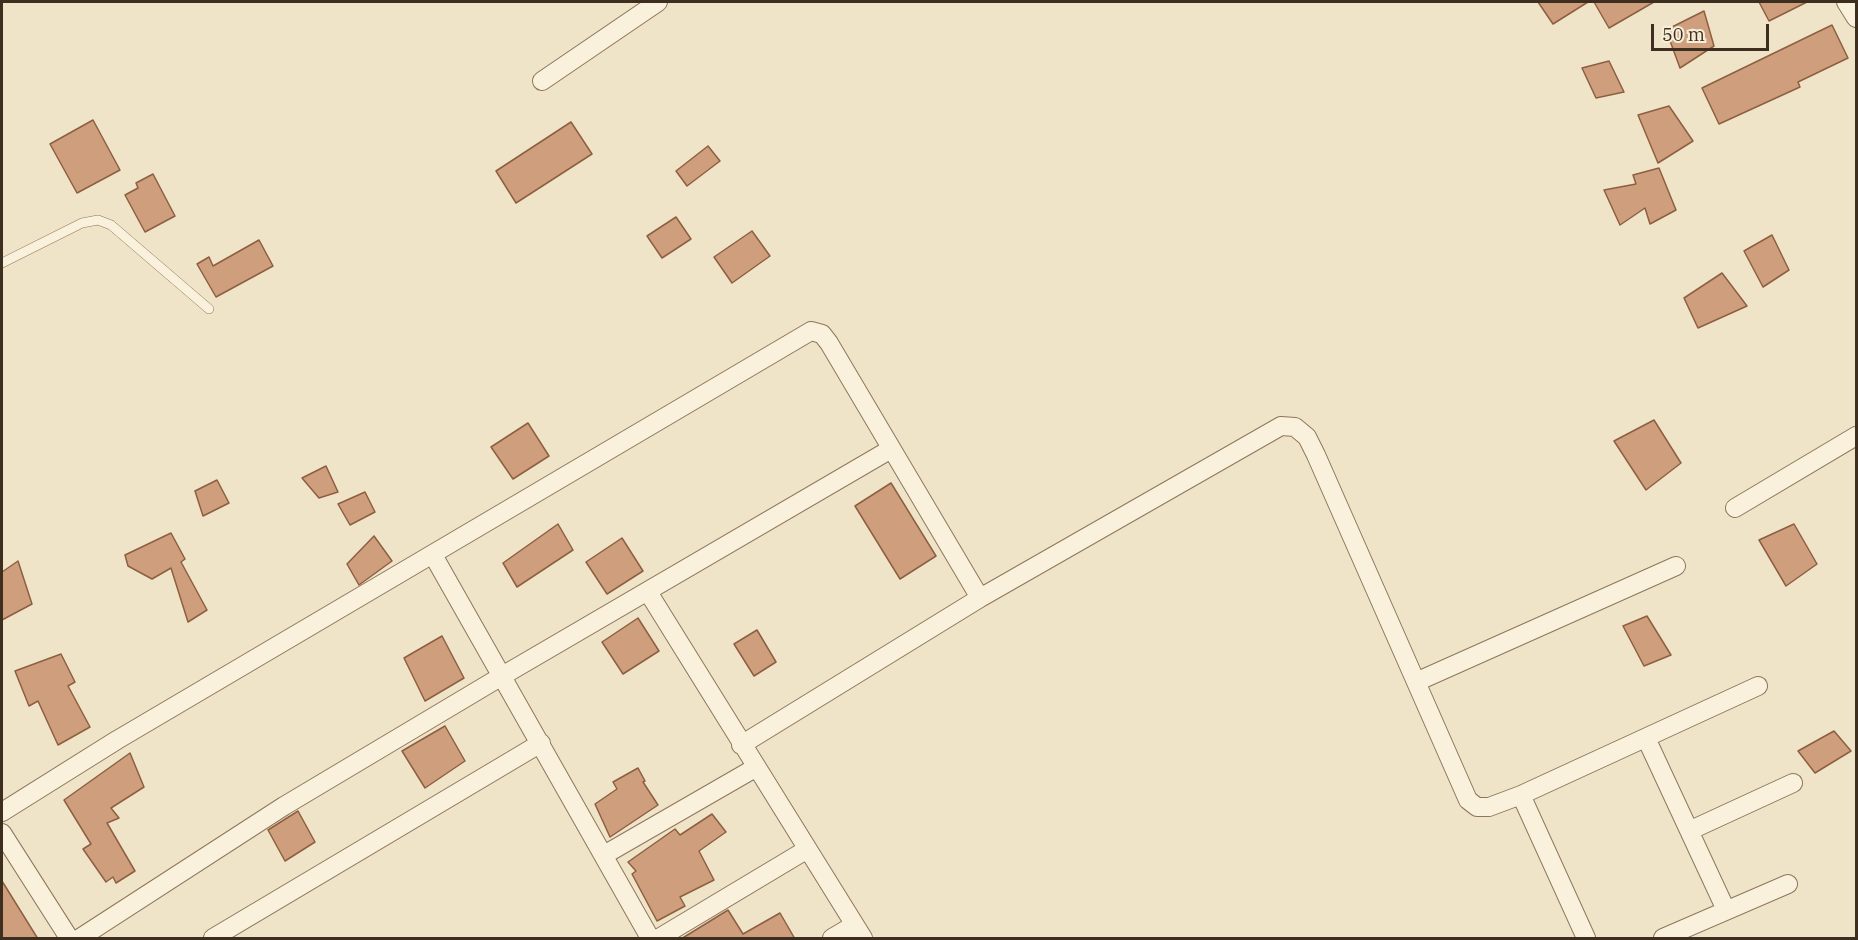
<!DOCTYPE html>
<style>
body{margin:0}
#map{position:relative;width:1858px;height:940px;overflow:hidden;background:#f0e4c8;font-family:"IBM Plex Serif",serif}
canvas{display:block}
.frame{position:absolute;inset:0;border:3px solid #3d2e20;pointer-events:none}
.scale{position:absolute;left:1651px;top:24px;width:118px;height:27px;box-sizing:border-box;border:3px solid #3d2e20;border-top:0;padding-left:8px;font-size:18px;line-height:21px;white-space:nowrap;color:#3d2e20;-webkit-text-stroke:4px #f7eed8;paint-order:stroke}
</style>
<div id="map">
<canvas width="1858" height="940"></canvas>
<div class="frame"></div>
<div class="scale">50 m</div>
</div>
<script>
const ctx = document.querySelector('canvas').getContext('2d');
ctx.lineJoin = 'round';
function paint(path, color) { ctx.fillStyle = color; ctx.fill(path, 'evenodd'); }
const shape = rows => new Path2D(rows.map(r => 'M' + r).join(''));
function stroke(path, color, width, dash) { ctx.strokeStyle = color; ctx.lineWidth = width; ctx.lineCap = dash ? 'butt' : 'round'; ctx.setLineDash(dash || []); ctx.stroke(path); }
const building = shape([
 [1538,2,1588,2,1553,24,1538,2],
 [1594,2,1654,2,1609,28,1594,2],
 [1759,2,1807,2,1769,21,1759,2],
 [1704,11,1714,46,1680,68,1666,30,1704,11],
 [1832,25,1848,58,1798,82,1800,87,1719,124,1702,88,1832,25],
 [1609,61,1624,92,1596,98,1582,68,1609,61],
 [1669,106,1693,141,1658,163,1638,115,1669,106],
 [93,120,120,170,77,193,50,144,93,120],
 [571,122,592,154,516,203,496,171,571,122],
 [708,146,720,161,687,186,676,171,708,146],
 [1659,168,1676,210,1650,224,1645,208,1620,225,1604,190,1636,184,1633,175,1659,168],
 [153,174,175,216,145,232,125,195,138,188,136,183,153,174],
 [676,217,691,239,662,258,647,236,676,217],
 [752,231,770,256,732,283,714,257,752,231],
 [1772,235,1789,270,1763,287,1744,251,1772,235],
 [259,240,273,266,216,297,197,264,209,257,213,266,259,240],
 [1722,273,1747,306,1698,328,1684,298,1722,273],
 [1654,420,1681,463,1646,490,1614,441,1654,420],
 [528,423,549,456,513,479,491,447,528,423],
 [326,466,338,492,319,498,302,478,326,466],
 [217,480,229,503,203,516,195,491,217,480],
 [891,483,936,556,900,579,855,506,891,483],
 [365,492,375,512,350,525,338,504,365,492],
 [558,524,573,550,517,587,503,563,558,524],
 [1794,524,1817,564,1786,586,1759,540,1794,524],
 [171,533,185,559,181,562,207,610,188,622,171,568,152,579,128,566,125,555,171,533],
 [374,536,392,561,359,585,347,564,374,536],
 [622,538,643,571,607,594,586,562,622,538],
 [18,561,32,604,2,620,2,572,18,561],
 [1647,616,1671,655,1644,666,1623,626,1647,616],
 [638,618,659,651,623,674,602,642,638,618],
 [757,630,776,662,754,676,734,644,757,630],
 [442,636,464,678,425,701,404,658,442,636],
 [61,654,75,682,68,686,90,727,58,745,38,701,29,706,15,671,61,654],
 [445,726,465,761,425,788,402,751,445,726],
 [1834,731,1851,751,1815,773,1798,751,1834,731],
 [130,753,144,787,111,808,119,818,107,823,135,871,116,883,113,877,106,882,83,849,91,844,64,800,130,753],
 [638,768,645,781,643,782,658,805,610,837,595,804,617,789,613,782,638,768],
 [298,811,315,842,285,861,268,830,298,811],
 [712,814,726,832,699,851,714,880,680,897,685,906,657,921,632,874,636,871,628,862,675,829,680,835,712,814],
 [2,881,38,939,2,939,2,881],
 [728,910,743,934,780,913,795,939,681,939,728,910]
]);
const service = shape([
 [2,263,82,223,98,220,111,225,209,309]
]);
const minor = shape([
 [1846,2,1856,18],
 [542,81,658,2],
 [1735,508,1856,436],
 [433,555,650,938],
 [648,592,863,938],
 [1416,682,1676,566],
 [1646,738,1726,910],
 [741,745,980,598,1281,426,1295,427,1307,437,1316,455,1468,800,1477,807,1489,807,1521,795,1758,686],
 [1521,795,1586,938],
 [2,812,117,740,811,331,822,334,829,343,980,598],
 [1691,830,1793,783],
 [2,833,69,938],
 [604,855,755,768],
 [80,938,284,806,502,676,891,449],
 [213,938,541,743],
 [659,938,806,850],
 [832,938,854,925],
 [1663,938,1788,884]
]);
paint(building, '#cf9f7d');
stroke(building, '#8d5f41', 1.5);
stroke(service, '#8d765c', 10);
stroke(minor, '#8d765c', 20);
stroke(service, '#faf1dc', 9);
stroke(minor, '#faf1dc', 18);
</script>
